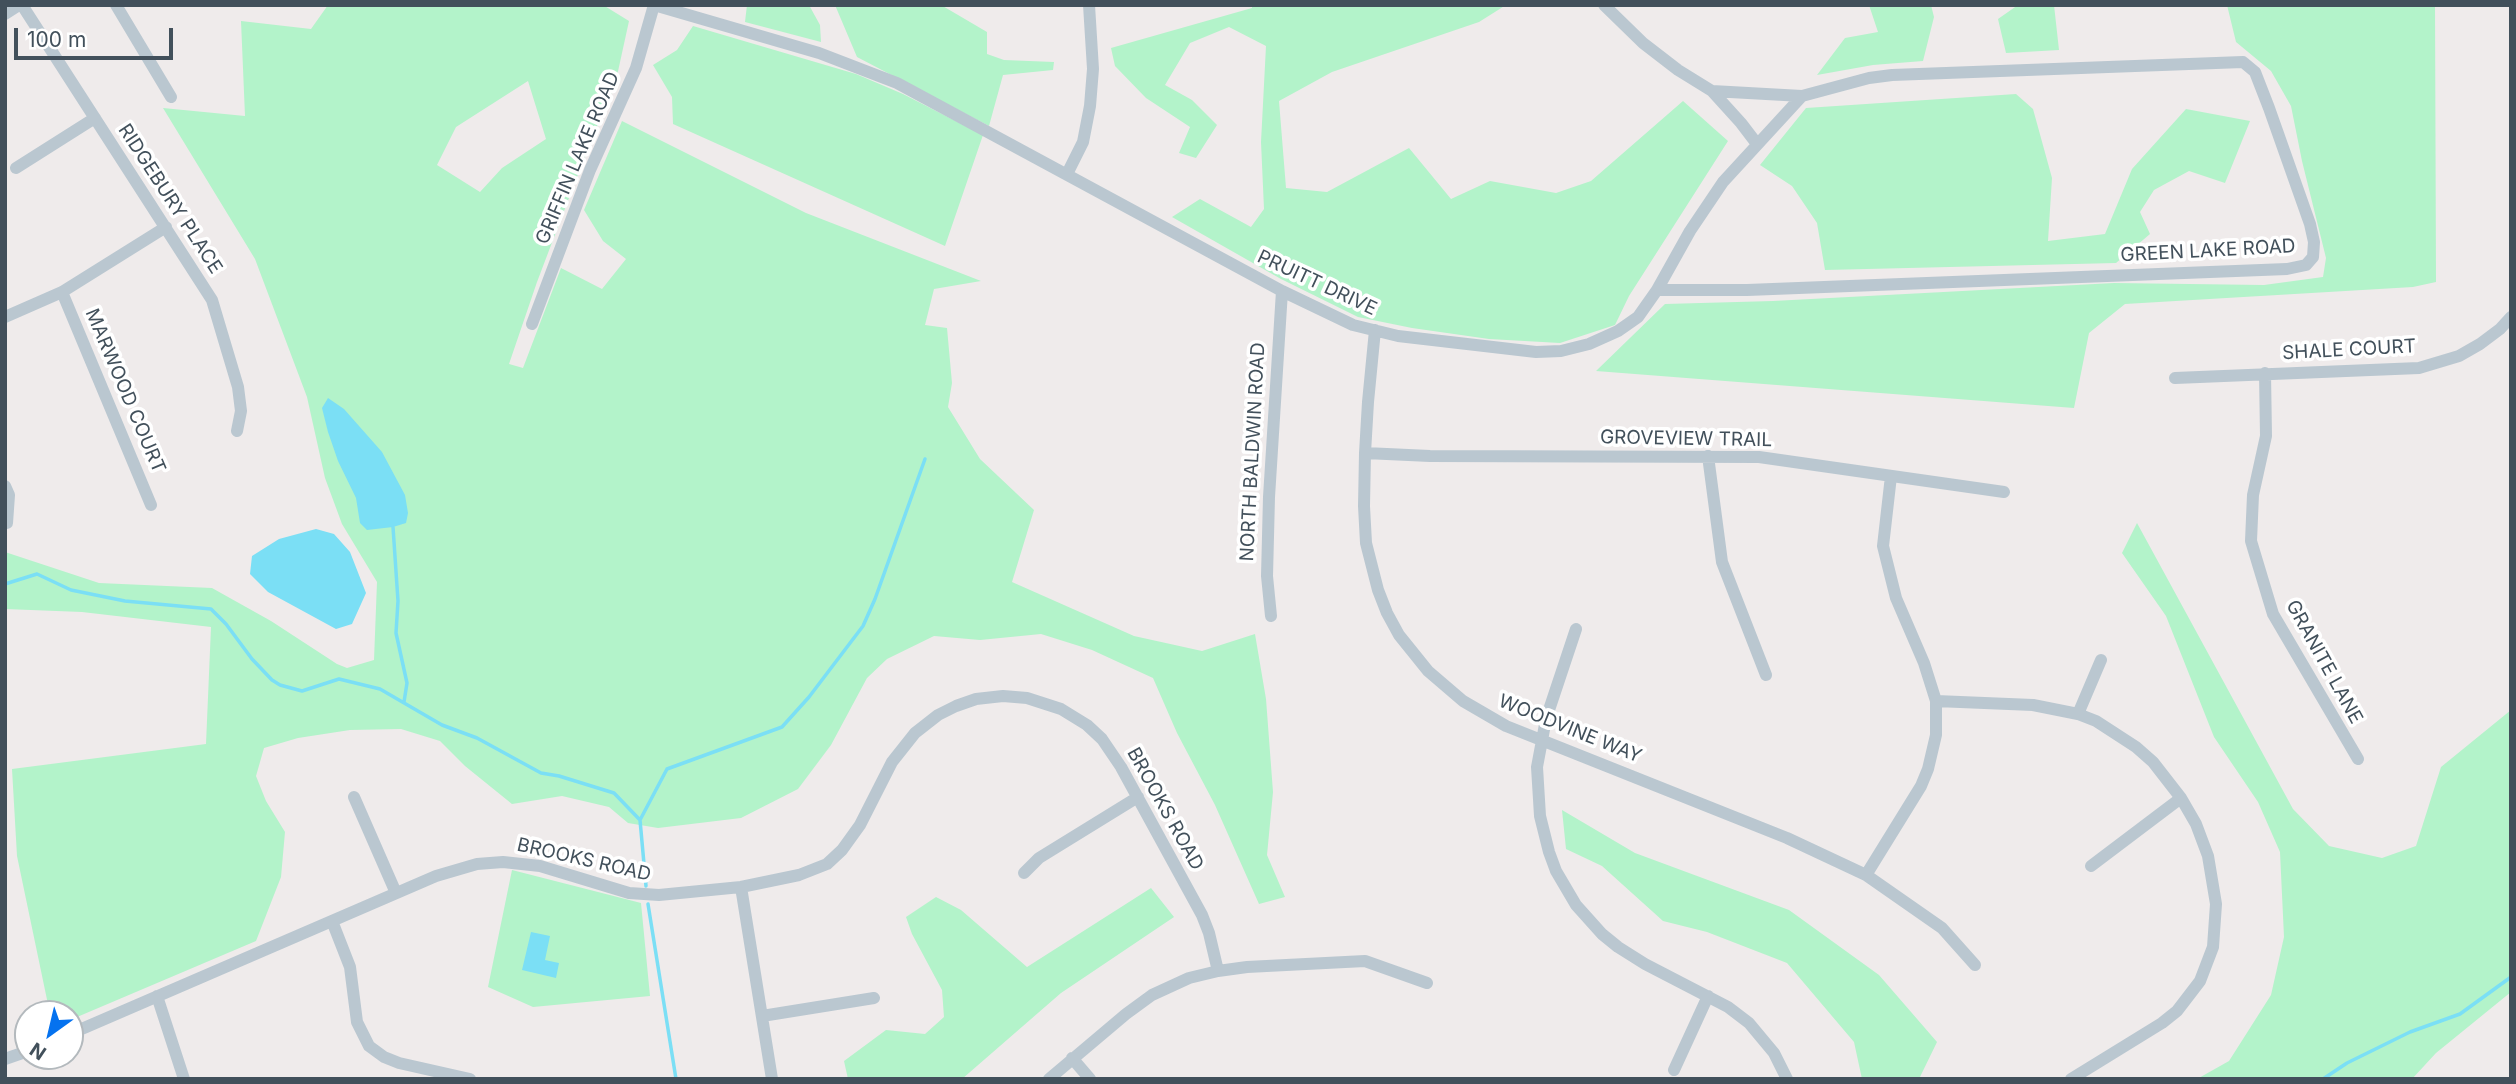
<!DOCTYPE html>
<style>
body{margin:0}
#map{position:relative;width:2516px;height:1084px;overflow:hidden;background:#efebeb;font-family:Inter,sans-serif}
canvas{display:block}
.frame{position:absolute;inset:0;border:7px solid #42505b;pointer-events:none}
.north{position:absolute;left:14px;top:1000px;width:70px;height:70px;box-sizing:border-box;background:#fff;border:2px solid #b3b9bd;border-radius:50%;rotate:214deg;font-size:19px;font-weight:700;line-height:28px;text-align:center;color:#42505b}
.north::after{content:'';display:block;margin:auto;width:24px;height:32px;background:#0572ef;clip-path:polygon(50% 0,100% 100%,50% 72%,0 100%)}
.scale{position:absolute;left:14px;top:28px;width:159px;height:32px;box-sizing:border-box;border:4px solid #42505b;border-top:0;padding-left:9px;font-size:21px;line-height:24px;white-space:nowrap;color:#42505b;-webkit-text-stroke:5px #fff;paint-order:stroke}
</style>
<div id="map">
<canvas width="2516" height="1084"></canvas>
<div class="frame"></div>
<div class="north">N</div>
<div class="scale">100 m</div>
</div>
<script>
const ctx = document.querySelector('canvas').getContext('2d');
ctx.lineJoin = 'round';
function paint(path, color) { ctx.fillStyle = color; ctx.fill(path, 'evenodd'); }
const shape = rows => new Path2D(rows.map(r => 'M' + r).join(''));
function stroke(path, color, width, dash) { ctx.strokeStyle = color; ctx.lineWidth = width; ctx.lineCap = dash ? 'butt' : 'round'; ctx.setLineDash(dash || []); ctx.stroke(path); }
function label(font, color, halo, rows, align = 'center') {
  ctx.font = font + ' Inter,sans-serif'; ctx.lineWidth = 7; ctx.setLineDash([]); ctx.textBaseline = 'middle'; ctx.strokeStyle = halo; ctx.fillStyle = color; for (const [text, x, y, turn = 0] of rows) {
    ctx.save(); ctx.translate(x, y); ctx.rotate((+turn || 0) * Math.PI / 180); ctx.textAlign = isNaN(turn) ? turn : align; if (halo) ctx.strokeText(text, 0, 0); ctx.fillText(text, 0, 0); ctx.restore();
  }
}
const green = shape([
 [328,5,603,5,629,21,615,85,591,140,537,282,509,364,523,368,561,268,602,289,626,259,603,241,584,210,622,121,806,213,981,281,934,289,925,325,947,328,952,383,948,407,980,459,1034,510,1012,582,1134,636,1202,651,1255,634,1266,699,1273,792,1267,855,1285,897,1259,904,1215,805,1177,733,1153,678,1092,650,1041,634,980,640,934,636,887,659,867,678,831,745,798,789,741,818,658,828,628,823,609,807,562,796,512,804,465,766,440,741,401,729,350,730,298,738,264,748,256,776,266,801,285,832,281,877,256,941,70,1020,70,1014,50,1014,17,856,12,769,206,744,211,627,82,612,5,609,5,552,99,583,212,588,271,621,337,664,347,668,374,660,377,582,342,524,325,478,307,397,255,259,163,108,245,116,241,21,311,29],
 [528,81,546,139,502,168,480,192,437,165,456,127],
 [747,5,809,5,820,25,821,42,745,22],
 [835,5,941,5,987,32,987,54,1004,60,1054,62,1053,70,1003,75,989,126,857,57],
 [1252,5,1506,5,1479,22,1332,72,1279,101,1286,188,1327,192,1409,148,1451,199,1490,181,1556,193,1591,181,1683,101,1728,141,1629,296,1615,325,1560,343,1489,339,1412,328,1358,317,1281,279,1172,217,1200,199,1251,227,1264,209,1261,142,1266,46,1229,27,1190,43,1165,85,1192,100,1217,125,1196,158,1179,153,1190,127,1146,98,1115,66,1111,48,1252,8],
 [1869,5,1931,5,1934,17,1923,61,1873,65,1817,75,1845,38,1878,32],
 [2018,5,2054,5,2059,50,2006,53,1998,19],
 [2227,5,2435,5,2436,282,2413,287,2125,304,2089,333,2074,408,1596,371,1665,304,1773,301,2114,283,2264,285,2323,277,2326,258,2302,161,2291,106,2271,71,2236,42],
 [693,26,856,74,903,94,983,135,945,246,673,124,672,97,653,65,677,50],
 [2016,94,2033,109,2052,178,2048,241,2105,234,2132,169,2186,109,2250,121,2225,183,2189,171,2154,190,2140,212,2150,234,2116,263,1825,270,1817,223,1792,186,1760,165,1806,108],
 [2137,523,2293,809,2329,846,2382,858,2416,846,2441,767,2511,710,2511,992,2436,1053,2412,1079,2197,1079,2229,1061,2271,995,2284,937,2280,852,2258,802,2214,737,2166,616,2122,553],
 [1562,810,1635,853,1789,910,1879,975,1937,1042,1919,1079,1862,1079,1854,1042,1787,963,1707,932,1663,921,1602,866,1566,849],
 [512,870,641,903,650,996,533,1007,488,987],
 [1151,888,1174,917,1061,993,962,1079,848,1079,844,1061,886,1030,925,1034,944,1017,942,990,912,934,906,917,936,897,961,910,1027,967]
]);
const water = shape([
 [328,398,344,409,382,452,405,495,408,513,406,523,393,527,367,530,360,523,356,498,338,461,328,432,322,408],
 [316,529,334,534,350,552,366,593,352,624,336,629,268,592,250,574,252,556,279,539],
 [531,932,550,936,545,960,559,963,556,978,522,970]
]);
const stream = shape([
 [393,527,398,601,396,633,407,683,404,702],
 [5,584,37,574,71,590,125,601,211,609,226,624,252,659,272,680,280,685,302,691,339,679,380,689,442,725,477,738,541,773,559,776,614,793,640,820],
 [646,886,640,820,667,769,782,727,809,697,863,626,875,599,925,459],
 [648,904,676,1079],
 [2323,1079,2347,1063,2410,1032,2460,1014,2511,977]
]);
const minor = shape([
 [22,5,212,300,238,387,241,411,237,431],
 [116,5,171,97],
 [1604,5,1643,43,1678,70,1712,91,1741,123,1757,144],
 [5,14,19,5],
 [16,168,95,118],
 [1067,174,1083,142,1090,106,1093,69,1089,5],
 [1657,290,1747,290,2287,269,2306,265,2313,257,2314,242,2310,224,2269,108,2255,72,2243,62,1892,75,1869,78,1802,96,1712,91],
 [62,292,151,505],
 [5,317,62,292,166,227],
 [532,324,590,170,636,68,654,5,819,53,897,83,1282,291,1353,325,1398,336,1536,352,1561,351,1589,344,1618,331,1638,317,1657,290,1690,231,1723,182,1802,96],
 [1375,330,1368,402,1365,453,1364,506,1366,543,1378,590,1387,613,1399,635,1428,671,1463,701,1506,726,1787,838,1866,875,1942,928,1975,965],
 [2265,373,2266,436,2253,495,2251,541,2273,614,2358,759],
 [2175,378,2419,368,2459,356,2480,344,2500,329,2511,317],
 [1365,453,1430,456,1759,457,2004,492],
 [1708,456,1722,562,1766,675],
 [5,486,9,495,7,523],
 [1271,616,1267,576,1269,497,1282,291],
 [1576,629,1546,719,1537,767,1540,816,1549,852,1556,871,1576,905,1602,934,1618,947,1645,964,1728,1007,1749,1023,1774,1053,1787,1079],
 [1936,701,2033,705,2078,714,2096,721,2136,747,2153,762,2181,798,2196,824,2208,856,2216,904,2213,947,2200,981,2177,1011,2162,1023,2071,1079],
 [2078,714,2101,660],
 [354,797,396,893],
 [2091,866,2181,798],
 [1024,873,1039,858,1138,797],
 [1866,875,1921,786,1928,769,1936,735,1936,701,1924,663,1896,598,1883,546,1891,476],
 [741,887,772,1079],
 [332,921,350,967,357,1022,369,1046,384,1057,399,1063,470,1079],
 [157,996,184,1079],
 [762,1016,874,998],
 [70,1034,436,876,477,864,503,862,540,866,629,893,659,895,741,887,799,875,827,864,842,850,860,825,892,762,915,733,938,715,956,706,976,699,1003,696,1027,698,1061,709,1087,725,1102,739,1121,767,1202,915,1209,933,1218,971],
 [1072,1058,1090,1079],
 [5,1059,28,1051],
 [1674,1070,1708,996],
 [1049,1079,1126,1014,1152,995,1189,978,1218,971,1247,967,1365,961,1427,983]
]);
const streetNames = [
 ["GRIFFIN LAKE ROAD",578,158,-67],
 ["RIDGEBURY PLACE",170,199,57],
 ["GREEN LAKE ROAD",2208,251,-3],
 ["PRUITT DRIVE",1317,283,25],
 ["SHALE COURT",2349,350,-3],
 ["MARWOOD COURT",125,391,67],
 ["GROVEVIEW TRAIL",1686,439,1],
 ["NORTH BALDWIN ROAD",1253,452,-87],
 ["GRANITE LANE",2324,662,61],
 ["WOODVINE WAY",1570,729,22],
 ["BROOKS ROAD",1165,809,61],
 ["BROOKS ROAD",584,860,13]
];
paint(green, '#b3f3ca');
paint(water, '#7bdff5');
stroke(stream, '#7bdff5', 3.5);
stroke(minor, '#bac7d0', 12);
label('19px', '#42505b', '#fff', streetNames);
</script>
